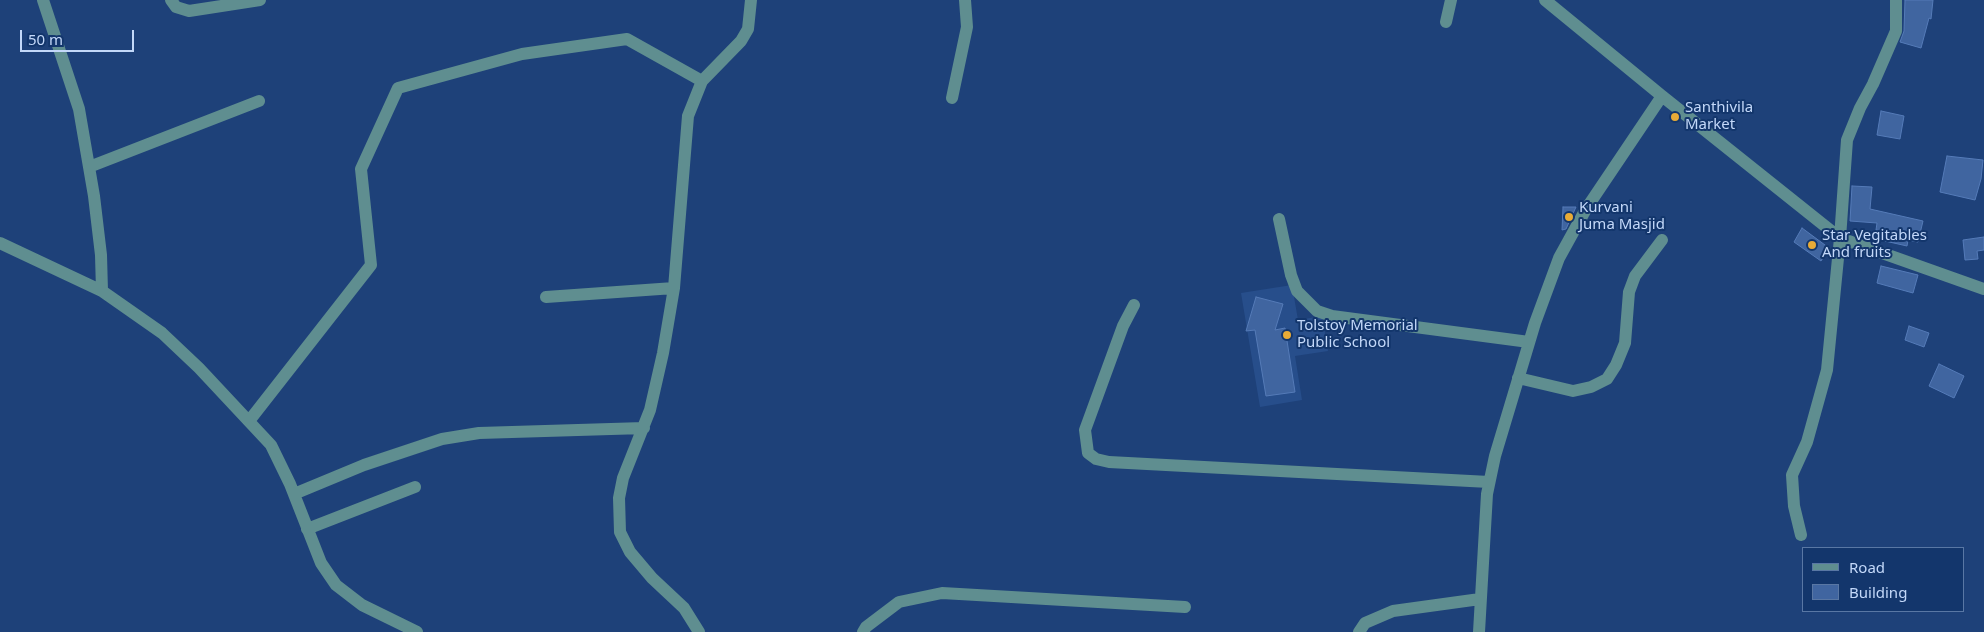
<!DOCTYPE html>
<style>
body{margin:0}
#map{position:relative;width:1984px;height:632px;overflow:hidden;background:#1e4179;font-family:"Noto Sans",sans-serif}
canvas{display:block}
.legend{position:absolute;left:1802px;top:547px;width:162px;height:65px;box-sizing:border-box;background:#13366c;border:1px solid #5977a4;margin:0;padding:6px 9px;list-style:none;font-size:15px;color:#c3d8f9}
.legend li{display:flex;align-items:center;gap:10px;height:25px}
.legend b{width:25px;border:1px solid #5977a4}
.scale{position:absolute;left:20px;top:30px;width:114px;height:22px;box-sizing:border-box;border:2px solid #c3d8f9;border-top:0;padding-left:6px;font-size:15px;line-height:18px;white-space:nowrap;color:#c3d8f9;-webkit-text-stroke:4px #13366c;paint-order:stroke}
</style>
<div id="map">
<canvas width="1984" height="632"></canvas>
<ul class="legend">
<li><b style="height:6px;background:#5f8e90"></b>Road</li>
<li><b style="height:14px;background:#4065a0"></b>Building</li>
</ul>
<div class="scale">50 m</div>
</div>
<script>
const ctx = document.querySelector('canvas').getContext('2d');
ctx.lineJoin = 'round';
function paint(path, color) { ctx.fillStyle = color; ctx.fill(path, 'evenodd'); }
const shape = rows => new Path2D(rows.map(r => 'M' + r).join(''));
function stroke(path, color, width, dash) { ctx.strokeStyle = color; ctx.lineWidth = width; ctx.lineCap = dash ? 'butt' : 'round'; ctx.setLineDash(dash || []); ctx.stroke(path); }
function label(font, color, halo, rows, align = 'center') {
  ctx.font = font + ' "Noto Sans",sans-serif'; ctx.lineWidth = 4; ctx.setLineDash([]); ctx.textBaseline = 'middle'; ctx.strokeStyle = halo; ctx.fillStyle = color; for (const [text, x, y, turn = 0] of rows) {
    ctx.save(); ctx.translate(x, y); ctx.rotate((+turn || 0) * Math.PI / 180); ctx.textAlign = isNaN(turn) ? turn : align; if (halo) ctx.strokeText(text, 0, 0); ctx.fillText(text, 0, 0); ctx.restore();
  }
}
const built = shape([
 [1292,285,1298,320,1322,316,1328,351,1295,356,1302,400,1260,407,1241,293]
]);
const building = shape([
 [1905,0,1933,0,1931,19,1929,18,1921,48,1900,42,1904,31,1905,0],
 [1881,111,1904,116,1900,139,1877,135,1881,111],
 [1947,156,1983,160,1981,179,1975,200,1940,192,1947,156],
 [1852,186,1872,187,1870,209,1923,221,1918,242,1908,240,1907,246,1885,241,1887,232,1876,230,1877,223,1850,221,1852,186],
 [1563,207,1576,207,1566,229,1562,230,1563,207],
 [1802,228,1829,248,1821,261,1794,242,1802,228],
 [1984,237,1984,250,1977,251,1978,259,1965,260,1963,240,1984,237],
 [1881,266,1918,275,1913,293,1877,283,1881,266],
 [1256,297,1283,304,1275,330,1285,328,1295,392,1266,396,1255,330,1246,331,1256,297],
 [1909,326,1929,333,1924,347,1905,340,1909,326],
 [1939,364,1964,376,1954,398,1929,386,1939,364]
]);
const minor = shape([
 [43,0,79,109,94,196,101,255,102,291,162,333,199,368,271,445,290,484,321,563,336,585,362,605,417,632],
 [171,0,176,7,189,11,260,0],
 [1545,0,1662,96,1840,238,1984,289],
 [1446,22,1451,0],
 [952,98,967,27,965,0],
 [89,167,259,101],
 [1279,219,1291,275,1297,291,1317,311,1332,316,1529,342],
 [0,243,102,291],
 [546,297,674,288],
 [1134,305,1123,326,1085,430,1088,453,1096,459,1109,462,1489,482],
 [1518,378,1573,391,1591,387,1607,379,1616,365,1625,343,1629,292,1635,276,1662,240],
 [249,421,371,265,361,169,398,88,522,54,627,39,702,81],
 [294,494,364,465,442,439,479,433,644,428],
 [307,529,415,487],
 [1801,535,1794,506,1792,475,1807,442,1827,370,1840,238,1847,140,1860,108,1873,84,1896,31,1896,0],
 [699,632,684,608,652,578,630,552,620,532,619,498,623,478,650,410,663,353,674,288,688,116,702,81,741,41,748,29,751,0],
 [863,632,866,627,899,602,942,593,1185,607],
 [1359,632,1365,623,1393,611,1480,599],
 [1479,632,1487,494,1495,456,1535,323,1559,258,1586,209,1662,96]
]);
const markers = [
 [1675,117,5,"#e8ab37"],
 [1569,217,5,"#e8ab37"],
 [1812,245,5,"#e8ab37"],
 [1287,335,5,"#e8ab37"]
];
const poiNames = [
 ["Santhivila",1685,108],
 ["Market",1685,125],
 ["Kurvani",1579,208],
 ["Juma Masjid",1579,225],
 ["Star Vegitables",1822,236],
 ["And fruits",1822,253],
 ["Tolstoy Memorial",1297,326],
 ["Public School",1297,343]
];
paint(built, '#274e8b');
paint(building, '#4065a0');
stroke(building, '#557bb8', 1);
stroke(minor, '#5f8e90', 12);
for (const [x, y, r, color] of markers) { const dot = new Path2D(); dot.arc(x, y, r, 0, 2 * Math.PI); ctx.fillStyle = color; ctx.fill(dot); stroke(dot, '#13366c', 2); }
label('15px', '#c3d8f9', '#13366c', poiNames, 'left');
</script>
